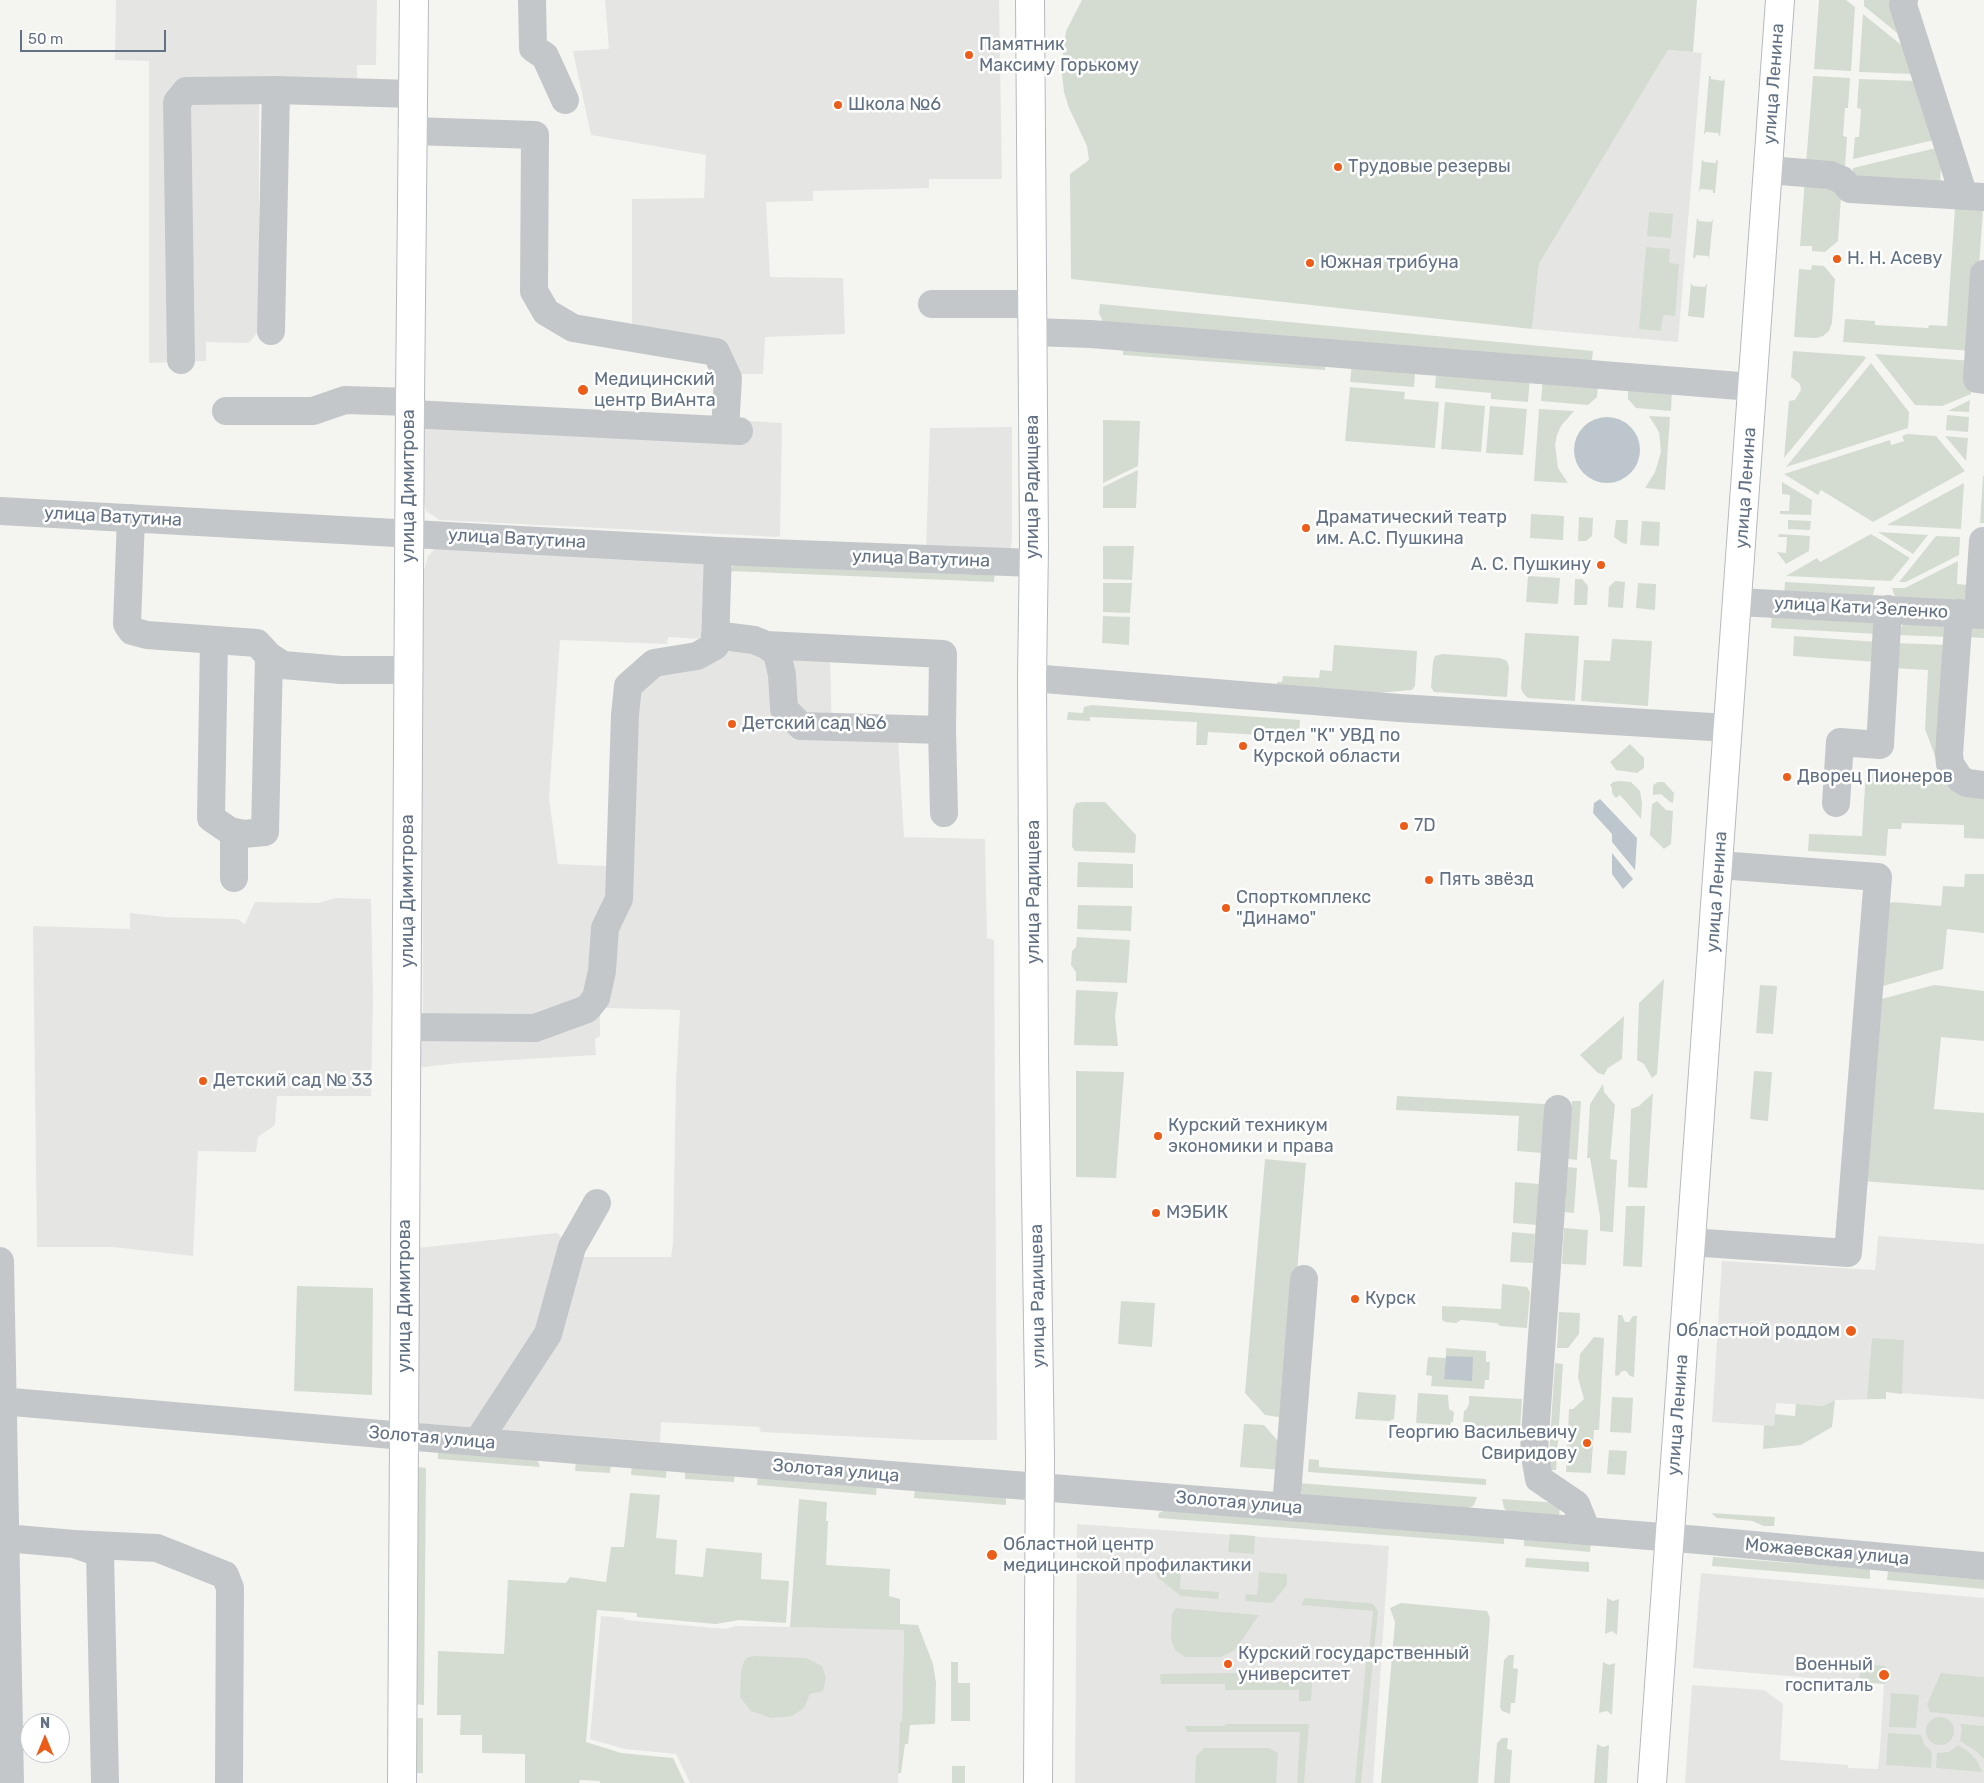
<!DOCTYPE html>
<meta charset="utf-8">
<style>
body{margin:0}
#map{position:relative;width:1984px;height:1783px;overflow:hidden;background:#f4f5f0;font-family:Rubik,sans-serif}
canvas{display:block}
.north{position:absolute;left:20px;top:1713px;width:50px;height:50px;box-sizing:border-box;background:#fff;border:1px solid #c0c6cd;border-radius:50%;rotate:0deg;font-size:14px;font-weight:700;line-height:20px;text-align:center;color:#627183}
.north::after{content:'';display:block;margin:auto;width:18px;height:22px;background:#ec5d19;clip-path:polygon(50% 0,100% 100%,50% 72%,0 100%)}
.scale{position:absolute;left:20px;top:30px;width:146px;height:22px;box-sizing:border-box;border:2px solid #627183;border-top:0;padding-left:6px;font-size:15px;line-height:18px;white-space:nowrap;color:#627183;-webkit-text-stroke:4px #fff;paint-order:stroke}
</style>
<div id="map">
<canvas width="1984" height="1783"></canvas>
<div class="north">N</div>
<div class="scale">50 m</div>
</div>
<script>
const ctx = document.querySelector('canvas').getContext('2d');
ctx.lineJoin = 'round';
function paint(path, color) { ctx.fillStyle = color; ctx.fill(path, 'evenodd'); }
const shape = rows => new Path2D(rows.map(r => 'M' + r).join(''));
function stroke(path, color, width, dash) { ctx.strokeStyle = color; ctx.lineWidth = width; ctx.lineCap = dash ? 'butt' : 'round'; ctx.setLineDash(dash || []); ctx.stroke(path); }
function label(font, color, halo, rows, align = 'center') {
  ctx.font = font + ' Rubik,sans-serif'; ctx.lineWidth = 5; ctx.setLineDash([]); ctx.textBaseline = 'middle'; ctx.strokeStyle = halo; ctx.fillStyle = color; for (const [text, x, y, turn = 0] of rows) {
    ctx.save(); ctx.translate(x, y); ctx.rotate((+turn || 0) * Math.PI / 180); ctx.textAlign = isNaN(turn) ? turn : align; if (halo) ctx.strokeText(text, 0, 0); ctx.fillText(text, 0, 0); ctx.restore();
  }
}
const built = shape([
 [116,0,377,0,376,65,357,65,357,84,259,82,259,330,249,343,206,342,206,361,149,363,149,61,115,60],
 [605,0,999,0,1002,179,929,179,929,188,813,191,813,201,766,202,770,277,843,278,845,334,765,337,763,374,735,374,632,330,632,199,704,198,706,155,591,135,573,51,609,49],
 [1668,50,1702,53,1678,342,1532,329,1539,264],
 [421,400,782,423,780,537,440,520,426,511,422,491],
 [1012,427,1012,540,1010,552,926,550,930,428],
 [436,548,705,560,703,639,668,637,667,644,560,640,549,798,558,864,632,867,640,688,663,672,702,663,733,649,830,656,832,738,898,740,904,837,985,839,987,938,994,940,997,1440,923,1440,761,1432,759,1427,661,1422,660,1442,416,1423,417,1248,557,1233,581,1257,671,1257,673,1243,676,1080,680,1010,607,1008,600,1010,600,1036,595,1039,596,1055,459,1063,416,1068,423,1018,421,580,428,556],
 [336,898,371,899,373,996,371,1096,277,1096,275,1125,258,1137,256,1152,198,1151,193,1256,112,1247,37,1247,33,926,130,929,130,913,165,917,237,919,245,924,255,902,319,903],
 [1878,1236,1984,1244,1984,1399,1886,1392,1886,1399,1835,1400,1823,1406,1776,1403,1774,1426,1712,1422,1722,1261,1875,1270],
 [1077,1524,1389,1546,1373,1783,1075,1783],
 [1701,1573,1984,1598,1984,1783,1685,1783,1692,1685,1764,1690,1783,1704,1780,1760,1848,1765,1848,1768,1878,1769,1880,1749,1884,1684,1693,1668],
 [601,1616,624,1618,625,1620,725,1629,736,1626,904,1629,902,1721,900,1722,898,1783,690,1783,676,1754,625,1749,590,1739]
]);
const green = shape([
 [1082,0,1697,0,1693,52,1668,50,1539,264,1532,329,1071,279,1070,174,1089,160,1087,146,1069,108,1064,92,1062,75,1063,54,1066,31],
 [1819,0,1846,0,1855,7,1851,71,1814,69],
 [1864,0,1890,0,1902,37,1864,6],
 [1863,14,1905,48,1913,74,1859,72],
 [1709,76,1711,76,1711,79,1723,81,1725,78,1720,137,1718,133,1706,132,1704,135],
 [1813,76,1850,78,1848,108,1845,108,1843,136,1847,137,1845,167,1806,164],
 [1859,79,1916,81,1934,140,1853,159,1855,137,1859,137,1861,109,1857,108],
 [1936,148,1941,164,1940,187,1852,181,1853,168],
 [1702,159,1704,162,1716,163,1716,160,1718,161,1715,193,1713,193,1713,190,1701,189,1699,192],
 [1805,178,1827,180,1841,197,1838,241,1825,252,1812,251,1812,246,1800,246],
 [1955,208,1983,210,1973,351,1843,342,1845,319,1875,321,1875,325,1928,328,1929,325,1947,326],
 [1649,212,1673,214,1671,238,1647,236],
 [1697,218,1699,221,1711,222,1713,219,1709,259,1708,256,1696,255,1695,258,1693,258],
 [1646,247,1670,249,1669,263,1679,264,1675,316,1663,315,1661,331,1639,329],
 [1812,265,1824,266,1835,279,1832,323,1829,331,1823,336,1816,338,1794,337,1799,269,1811,270],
 [1691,283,1693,286,1705,287,1706,284,1707,284,1704,318,1688,316],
 [1100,304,1593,351,1591,367,1103,322,1099,313],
 [1123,348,1325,361,1325,370,1123,355],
 [1793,351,1864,356,1866,358,1784,458,1789,401,1795,400,1801,390,1800,384,1791,377],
 [1875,354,1973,361,1971,394,1942,406,1915,405],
 [1352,363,1530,377,1528,402,1491,399,1491,393,1435,388,1436,375,1415,374,1414,387,1350,382],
 [1871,363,1909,412,1908,428,1786,467],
 [1543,378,1598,383,1597,397,1588,405,1541,401],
 [1628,385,1672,388,1671,411,1636,408,1628,399],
 [1350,387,1405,392,1404,399,1439,402,1435,448,1345,441],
 [1970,400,1969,412,1948,411],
 [1445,402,1485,406,1481,452,1441,449],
 [1490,406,1527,409,1523,455,1486,453],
 [1539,409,1574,411,1561,426,1557,435,1555,445,1558,468,1568,483,1534,481],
 [1947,415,1969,417,1968,432,1946,430],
 [1649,416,1670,417,1665,490,1645,488,1655,472,1661,452,1659,432],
 [1103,420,1140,421,1138,466,1103,483],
 [1907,434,1936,436,1965,471,1873,522,1821,490,1818,495,1784,474,1890,440,1891,445,1904,441,1902,436],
 [1945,436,1968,438,1966,461],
 [1138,470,1136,508,1103,508,1103,487],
 [1983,476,1984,476,1984,523,1980,523],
 [1782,482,1812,500,1811,515,1780,514,1780,511,1789,511,1790,495,1782,494],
 [1964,483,1961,529,1887,525],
 [1531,514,1564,516,1563,540,1530,538],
 [1579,517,1593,518,1592,536,1586,541,1578,541],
 [1616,520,1628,520,1627,544,1622,543,1614,537],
 [1788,520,1811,521,1810,530,1788,529],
 [1642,521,1660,522,1659,546,1640,545],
 [1878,532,1928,535,1913,554],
 [1779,534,1810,536,1809,551,1786,564,1777,552,1786,553,1787,537,1778,537],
 [1871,534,1910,558,1891,581,1786,576,1817,558,1820,562],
 [1936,536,1960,537,1959,555,1906,582,1899,582],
 [1103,546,1134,546,1132,580,1103,579],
 [1958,561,1957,584,1967,585,1972,603,1895,597,1892,588,1905,588],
 [734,565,995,571,994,582,729,571],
 [1528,576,1560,578,1558,604,1526,602],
 [1575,579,1582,579,1588,586,1587,605,1574,605],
 [1615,581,1625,582,1623,608,1608,607,1609,587],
 [1785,582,1875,587,1873,595,1784,596],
 [1103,583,1132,583,1130,613,1103,612],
 [1638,583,1656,584,1655,610,1636,608],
 [1772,611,1872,621,1877,627,1878,634,1771,628],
 [1103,616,1130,617,1129,645,1102,643],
 [1941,621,1951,637,1896,635,1904,623],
 [1984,623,1984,638,1965,637,1969,628],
 [1525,633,1579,636,1575,701,1528,698,1523,693,1521,688],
 [1794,636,1878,642,1877,662,1793,656],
 [1612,639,1652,641,1648,706,1581,701,1584,660,1610,661],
 [1893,643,1950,645,1942,748,1984,794,1984,839,1964,838,1964,825,1902,823,1901,829,1888,829,1886,856,1808,851,1809,834,1862,836,1866,770,1947,774,1935,756,1925,729,1928,670,1892,668],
 [1334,645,1417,651,1415,686,1412,690,1377,693,1282,691,1277,684,1277,682,1282,682,1283,676,1319,678,1320,670,1332,671],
 [1443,654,1500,658,1507,661,1509,667,1507,697,1434,692,1431,687,1433,662,1435,656],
 [1091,705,1300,720,1299,737,1208,732,1207,745,1196,745,1197,722,1090,717,1090,721,1067,720,1068,712,1083,713,1084,707],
 [1630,744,1644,758,1644,768,1637,773,1616,770,1610,762],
 [1619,781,1631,782,1640,791,1642,803,1641,819,1620,795,1616,798,1612,793,1612,788,1610,785,1613,782],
 [1658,782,1664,782,1674,793,1673,803,1670,802,1661,794,1653,795,1653,785],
 [1657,801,1666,810,1673,811,1671,844,1664,849,1650,835,1652,804],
 [1083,802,1105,802,1136,835,1135,853,1075,851,1072,847,1073,810,1076,803],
 [1078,862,1133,864,1133,888,1077,887],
 [1965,874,1984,874,1984,933,1947,929,1943,969,1876,988,1887,904,1893,902,1941,906,1943,886,1964,887],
 [1078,905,1132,906,1131,931,1077,929],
 [1077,937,1130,940,1127,983,1076,981,1076,972,1071,965,1072,951,1076,947],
 [1664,979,1657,1074,1652,1078,1644,1064,1637,1060,1639,1003],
 [1760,985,1777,986,1773,1034,1756,1033],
 [1934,985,1984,991,1984,1041,1941,1037,1934,1109,1984,1113,1984,1190,1861,1181,1874,1001],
 [1076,990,1118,992,1115,1017,1118,1046,1074,1045],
 [1624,1016,1622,1059,1608,1068,1604,1075,1598,1073,1580,1055],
 [1076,1071,1124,1072,1116,1178,1076,1177],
 [1754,1071,1772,1072,1768,1121,1750,1119],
 [1603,1084,1604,1092,1615,1105,1610,1159,1617,1160,1613,1232,1600,1231,1600,1216,1590,1158,1587,1158,1590,1104],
 [1653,1093,1647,1188,1628,1187,1631,1109,1639,1106],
 [1397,1096,1545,1104,1542,1153,1517,1151,1519,1116,1396,1110],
 [1572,1101,1581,1101,1577,1160,1568,1159],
 [1265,1159,1306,1163,1285,1418,1265,1415,1245,1393],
 [1567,1167,1577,1168,1574,1213,1565,1212],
 [1515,1182,1539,1184,1537,1225,1513,1223],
 [1626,1206,1645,1206,1642,1267,1623,1266],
 [1564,1228,1588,1230,1586,1265,1562,1264],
 [1512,1232,1535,1234,1533,1263,1510,1262],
 [1502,1284,1527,1287,1530,1292,1527,1328,1500,1326,1497,1323,1461,1320,1456,1323,1445,1322,1442,1320,1442,1306,1501,1309],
 [297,1286,373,1288,372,1395,294,1391],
 [1121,1301,1155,1303,1152,1347,1118,1344],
 [1559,1312,1580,1313,1579,1334,1568,1348,1557,1348],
 [1618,1315,1622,1315,1625,1322,1629,1322,1633,1316,1637,1316,1634,1377,1630,1376,1626,1371,1622,1371,1618,1376,1615,1375],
 [1594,1337,1604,1338,1599,1430,1594,1430,1591,1473,1566,1472,1569,1409,1573,1409,1584,1399,1578,1378,1580,1354],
 [1872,1338,1904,1340,1902,1394,1886,1392,1886,1399,1867,1399],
 [1446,1348,1486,1351,1486,1362,1490,1362,1489,1380,1485,1380,1484,1389,1431,1386,1432,1376,1426,1375,1428,1357,1446,1358,1444,1379,1473,1358,1446,1356],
 [1555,1363,1563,1364,1556,1470,1548,1470],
 [1358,1392,1396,1395,1394,1419,1389,1421,1355,1419],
 [1418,1393,1448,1395,1449,1409,1454,1412,1453,1422,1451,1422,1450,1425,1416,1423],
 [1469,1396,1522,1399,1520,1430,1473,1426,1473,1423,1463,1422,1464,1411,1466,1410,1469,1404],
 [1612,1397,1633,1398,1631,1433,1610,1432],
 [1835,1400,1832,1427,1801,1445,1763,1449,1764,1425,1774,1426,1775,1414,1795,1416,1796,1404,1823,1406],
 [1244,1424,1264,1425,1284,1448,1282,1470,1240,1467],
 [438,1448,536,1456,540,1467,438,1459],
 [1609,1450,1627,1451,1625,1475,1607,1474],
 [1309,1459,1319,1460,1319,1467,1486,1479,1486,1485,1308,1472],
 [576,1460,611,1462,610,1473,575,1471],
 [632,1464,667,1466,666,1478,631,1475],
 [416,1467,426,1468,424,1705,413,1704],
 [685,1468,735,1471,734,1482,685,1479],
 [758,1474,877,1483,876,1495,757,1485],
 [1298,1483,1477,1497,1474,1505,1466,1510,1309,1499,1302,1494],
 [915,1487,1006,1494,1006,1505,914,1498],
 [630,1493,660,1495,656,1538,677,1540,675,1574,703,1577,706,1548,762,1553,761,1579,789,1581,786,1623,739,1620,716,1624,637,1617,637,1613,597,1610,586,1742,621,1753,673,1758,685,1783,600,1783,600,1781,580,1780,579,1783,525,1783,525,1754,482,1753,482,1735,460,1735,461,1715,437,1715,438,1651,504,1654,508,1580,566,1583,570,1577,606,1582,611,1547,624,1547],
 [799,1499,827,1502,826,1521,828,1521,826,1565,890,1569,889,1596,900,1599,900,1624,918,1625,933,1664,936,1683,935,1724,910,1725,908,1744,905,1744,901,1773,898,1773,900,1722,902,1721,904,1630,790,1627],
 [1502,1499,1560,1503,1559,1519,1511,1515,1504,1508],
 [1165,1510,1499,1535,1504,1539,1504,1544,1158,1518,1159,1513],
 [1711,1513,1775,1517,1774,1526,1764,1526,1752,1521,1717,1518],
 [1230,1534,1255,1536,1254,1554,1228,1552],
 [1529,1538,1591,1543,1590,1552,1524,1546,1524,1540],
 [1713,1557,1870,1569,1870,1579,1712,1566],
 [1526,1558,1589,1562,1589,1572,1525,1567],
 [1154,1567,1181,1569,1180,1589,1219,1592,1218,1599,1181,1596,1157,1577],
 [1888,1571,1984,1580,1984,1589,1887,1580],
 [1259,1572,1287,1574,1287,1585,1272,1603,1245,1601,1246,1594,1257,1595],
 [1305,1598,1368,1603,1373,1604,1378,1611,1361,1783,1355,1783,1366,1662,1363,1661,1364,1652,1369,1652,1373,1611,1301,1605],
 [1607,1598,1613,1601,1619,1599,1617,1635,1612,1631,1605,1634],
 [1401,1603,1487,1611,1490,1618,1478,1783,1381,1783,1395,1622,1390,1608],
 [1176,1608,1259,1615,1235,1650,1221,1657,1185,1657,1175,1650,1171,1639,1172,1614],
 [1509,1655,1514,1655,1513,1668,1518,1669,1515,1703,1511,1703,1510,1714,1502,1711,1500,1707,1504,1660],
 [756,1656,806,1658,822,1666,826,1678,823,1691,810,1694,804,1708,792,1716,771,1718,751,1711,740,1697,741,1672,744,1661,748,1657],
 [951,1662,958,1662,958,1683,970,1683,970,1721,951,1721],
 [1603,1662,1609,1665,1615,1663,1612,1715,1607,1711,1599,1713],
 [1860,1664,1886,1666,1885,1684,1859,1682],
 [1251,1669,1313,1669,1311,1701,1299,1701,1299,1690,1225,1690,1225,1684,1161,1684,1160,1674,1235,1673],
 [1941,1673,1984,1677,1984,1717,1930,1712,1927,1704],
 [1891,1693,1919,1695,1916,1728,1889,1727],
 '1926 1731a14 14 0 1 1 28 0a14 14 0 1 1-28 0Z',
 [413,1718,423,1718,423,1773,412,1773],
 [1225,1724,1309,1724,1304,1783,1297,1783,1300,1732,1187,1732,1185,1726,1225,1726],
 [1960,1724,1984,1726,1984,1759,1976,1751,1960,1741,1962,1730],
 [1888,1733,1921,1735,1924,1744,1932,1752,1931,1768,1886,1765],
 [1502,1738,1508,1738,1507,1749,1512,1750,1510,1783,1494,1783,1497,1743],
 [1597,1744,1603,1747,1609,1745,1607,1783,1594,1783],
 [1958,1745,1969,1752,1977,1761,1982,1772,1936,1768,1937,1753,1949,1752],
 [1204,1748,1269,1748,1278,1753,1276,1783,1195,1783,1196,1756],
 [952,1766,965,1766,965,1783,952,1783]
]);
const water = shape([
 '1574 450a33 33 0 1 1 66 0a33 33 0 1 1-66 0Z',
 [1600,799,1637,838,1635,870,1612,842,1612,834,1593,813,1594,803],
 [1612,853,1633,879,1623,889,1612,874],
 [1446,1356,1473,1357,1472,1381,1444,1379]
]);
const minor = shape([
 [532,0,533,48,545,56,565,100],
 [1904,0,1903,5,1964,196],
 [412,131,535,135,534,291,546,312,573,328,716,352,728,378,725,430],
 [1768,170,1830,175,1842,180,1850,189,1984,197],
 [1984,274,1977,379,1984,380],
 [932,304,1032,304],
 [271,331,276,90,413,94],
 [1032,332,1091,334,1752,387],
 [181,360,177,102,186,91,276,90],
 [226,411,313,411,345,400,410,402],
 [410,414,739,431],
 [0,511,718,551,1034,563],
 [131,518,127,624,132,631,147,635,257,643,269,656,265,832,243,834,234,841,234,878],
 [1738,602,1984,615],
 [1959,613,1949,754,1950,764,1960,779,1967,783,1984,785],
 [1978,614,1983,541],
 [715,635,754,640,766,645,777,653,782,675,784,709,801,726,942,730,944,813],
 [214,640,211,818,230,831,243,834],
 [766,645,943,654,942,730],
 [269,656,283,665,341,670,409,670],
 [1032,678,1399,708,1728,728],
 [1836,803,1840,742,1880,745,1888,609],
 [407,1027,535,1028,587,1009,596,998,602,971,605,928,619,899,625,715,628,686,654,663,697,656,715,646,718,551],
 [1558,1109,1534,1450,1539,1479,1576,1504,1587,1531],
 [1690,1242,1848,1253,1878,877,1719,865],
 [0,1261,10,1783],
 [0,1401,404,1436,1699,1540,1984,1566],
 [478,1441,548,1334,572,1247,597,1203],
 [1286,1507,1304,1279],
 [5,1538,74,1544,100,1553,105,1783],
 [74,1544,157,1548,225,1575,230,1588,229,1783]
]);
const major = shape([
 [1030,0,1034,546,1032,678,1034,1057,1040,1457,1038,1783],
 [402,1783,410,402,414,0],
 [1652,1783,1780,0]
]);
const markers = [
 [969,55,5,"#ec5d19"],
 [838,105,5,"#ec5d19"],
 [1338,167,5,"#ec5d19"],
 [1837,259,5,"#ec5d19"],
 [1310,263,5,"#ec5d19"],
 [583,390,6,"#ec5d19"],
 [1306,528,5,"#ec5d19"],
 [1601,565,5,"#ec5d19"],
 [732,724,5,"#ec5d19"],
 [1243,746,5,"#ec5d19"],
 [1787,777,5,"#ec5d19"],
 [1404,826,5,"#ec5d19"],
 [1429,880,5,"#ec5d19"],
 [1226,908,5,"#ec5d19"],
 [203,1081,5,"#ec5d19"],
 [1158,1136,5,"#ec5d19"],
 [1156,1213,5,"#ec5d19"],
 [1355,1299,5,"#ec5d19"],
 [1851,1331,6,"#ec5d19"],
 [1587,1443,5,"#ec5d19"],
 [992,1555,6,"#ec5d19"],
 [1228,1664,5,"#ec5d19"],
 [1884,1675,6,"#ec5d19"]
];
const poiNames = [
 ["Памятник",979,45],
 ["Максиму Горькому",979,66],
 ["Школа №6",848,105],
 ["Трудовые резервы",1348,167],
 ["Н. Н. Асеву",1847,259],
 ["Южная трибуна",1320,263],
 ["Медицинский",594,380],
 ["центр ВиАнта",594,401],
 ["Драматический театр",1316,518],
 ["им. А.С. Пушкина",1316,539],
 ["А. С. Пушкину",1591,565,"right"],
 ["Детский сад №6",742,724],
 ["Отдел \"К\" УВД по",1253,736],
 ["Курской области",1253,757],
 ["Дворец Пионеров",1797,777],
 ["7D",1414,826],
 ["Пять звёзд",1439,880],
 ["Спорткомплекс",1236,898],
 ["\"Динамо\"",1236,919],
 ["Детский сад № 33",213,1081],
 ["Курский техникум",1168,1126],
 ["экономики и права",1168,1147],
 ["МЭБИК",1166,1213],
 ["Курск",1365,1299],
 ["Областной роддом",1840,1331,"right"],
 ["Георгию Васильевичу",1577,1433,"right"],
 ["Свиридову",1577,1454,"right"],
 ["Областной центр",1003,1545],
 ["медицинской профилактики",1003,1566],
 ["Курский государственный",1238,1654],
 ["университет",1238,1675],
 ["Военный",1873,1665,"right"],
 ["госпиталь",1873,1686,"right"]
];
const streetNames = [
 ["улица Ленина",1774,84,-86],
 ["улица Димитрова",409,486,-90],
 ["улица Радищева",1033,487,-90],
 ["улица Ленина",1746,488,-86],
 ["улица Ватутина",113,517,3],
 ["улица Ватутина",517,539,3],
 ["улица Ватутина",921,559,2],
 ["улица Кати Зеленко",1861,608,3],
 ["улица Димитрова",408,891,-90],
 ["улица Радищева",1034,892,-90],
 ["улица Ленина",1717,892,-86],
 ["улица Димитрова",405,1296,-90],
 ["улица Радищева",1038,1296,-91],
 ["улица Ленина",1678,1415,-86],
 ["Золотая улица",432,1438,5],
 ["Золотая улица",836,1471,5],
 ["Золотая улица",1239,1503,5],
 ["Можаевская улица",1827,1552,5]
];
paint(built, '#e5e6e4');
paint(green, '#d4dcd1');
paint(water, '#bcc6cc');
stroke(major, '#b6babe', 30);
stroke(minor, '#c4c7ca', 28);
stroke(major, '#fff', 28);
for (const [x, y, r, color] of markers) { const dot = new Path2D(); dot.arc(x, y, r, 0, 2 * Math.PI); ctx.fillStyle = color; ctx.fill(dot); stroke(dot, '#fff', 2); }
label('18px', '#627183', '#fff', poiNames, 'left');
label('18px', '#627183', '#fff', streetNames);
</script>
